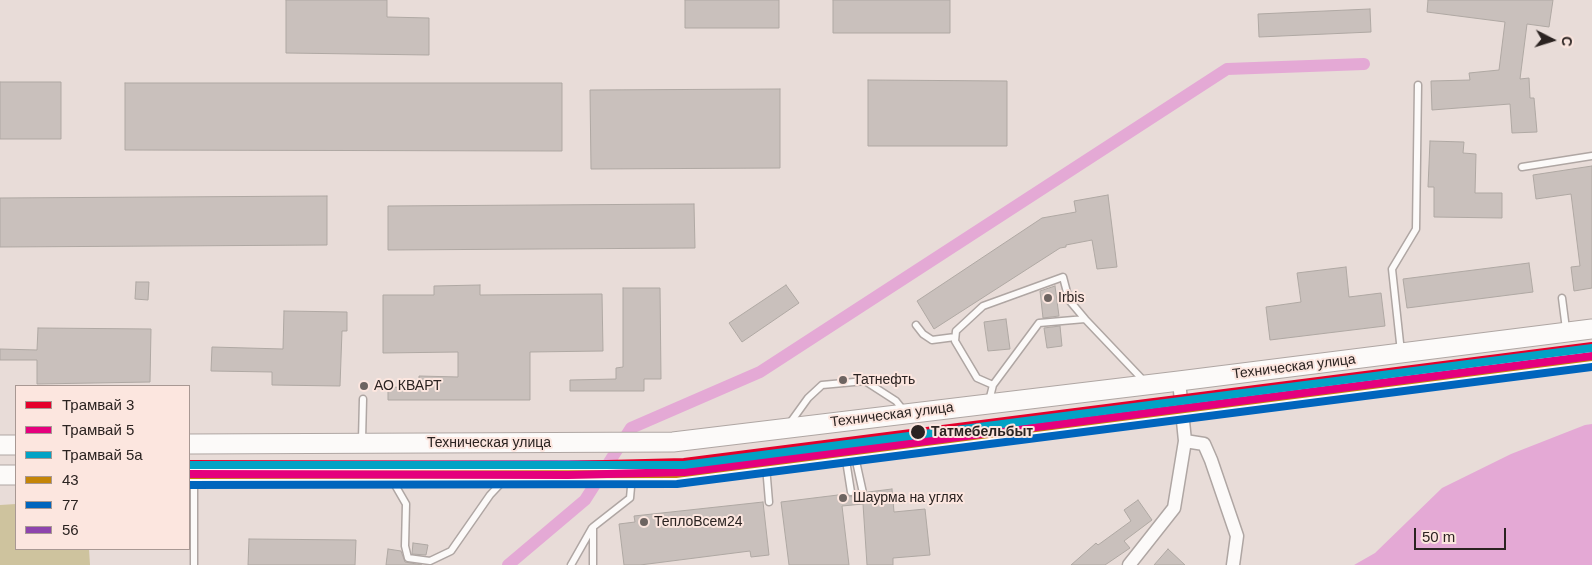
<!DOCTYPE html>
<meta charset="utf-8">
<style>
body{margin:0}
#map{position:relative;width:1592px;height:565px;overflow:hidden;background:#e8dcd8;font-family:Helvetica,sans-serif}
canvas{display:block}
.legend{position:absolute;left:15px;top:385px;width:175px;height:165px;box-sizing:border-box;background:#fce6df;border:1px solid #a89893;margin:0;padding:6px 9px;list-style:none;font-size:15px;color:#2b2321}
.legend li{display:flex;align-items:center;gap:10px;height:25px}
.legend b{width:25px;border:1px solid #a89893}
.north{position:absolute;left:1527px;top:15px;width:50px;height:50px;-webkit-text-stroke:4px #fce6df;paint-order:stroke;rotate:95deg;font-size:14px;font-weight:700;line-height:20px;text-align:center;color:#2b2321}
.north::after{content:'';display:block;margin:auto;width:18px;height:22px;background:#2b2321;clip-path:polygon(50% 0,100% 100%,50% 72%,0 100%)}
.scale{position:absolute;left:1414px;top:528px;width:92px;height:22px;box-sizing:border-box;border:2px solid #2b2321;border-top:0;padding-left:6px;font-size:15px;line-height:18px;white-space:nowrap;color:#2b2321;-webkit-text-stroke:4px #fce6df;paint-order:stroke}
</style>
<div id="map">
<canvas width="1592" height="565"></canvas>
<ul class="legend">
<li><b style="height:6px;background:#e4002b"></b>Трамвай 3</li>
<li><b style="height:6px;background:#e5007d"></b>Трамвай 5</li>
<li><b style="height:6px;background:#02a2c5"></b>Трамвай 5а</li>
<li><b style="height:6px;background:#c48508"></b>43</li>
<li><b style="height:6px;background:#0065bd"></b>77</li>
<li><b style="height:6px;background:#8e44ad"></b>56</li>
</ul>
<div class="north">С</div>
<div class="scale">50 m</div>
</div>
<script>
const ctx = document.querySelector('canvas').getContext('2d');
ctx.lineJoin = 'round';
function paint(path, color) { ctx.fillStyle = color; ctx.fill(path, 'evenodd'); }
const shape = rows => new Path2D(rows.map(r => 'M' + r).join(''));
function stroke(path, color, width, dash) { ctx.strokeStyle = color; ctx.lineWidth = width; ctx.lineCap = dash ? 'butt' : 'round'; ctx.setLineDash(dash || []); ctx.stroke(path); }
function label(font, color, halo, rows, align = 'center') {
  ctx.font = font + ' Helvetica,sans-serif'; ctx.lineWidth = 4; ctx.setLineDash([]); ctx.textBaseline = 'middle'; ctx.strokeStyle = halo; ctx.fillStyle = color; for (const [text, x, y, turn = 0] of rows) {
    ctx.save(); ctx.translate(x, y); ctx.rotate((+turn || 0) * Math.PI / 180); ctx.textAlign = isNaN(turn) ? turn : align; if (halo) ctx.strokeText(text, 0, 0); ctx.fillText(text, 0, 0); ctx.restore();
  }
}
const green = shape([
 [16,504,16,549,89,549,90,565,0,565,0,505]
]);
const water = shape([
 [1592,424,1592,565,1354,565,1375,553,1442,488,1511,454,1585,425]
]);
const canal = shape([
 [508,565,585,500,631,428,760,372,1227,69,1364,64]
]);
const building = shape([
 [286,0,387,0,387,17,429,18,429,55,286,53,286,0],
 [685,0,779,0,779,28,685,28,685,0],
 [833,0,950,0,950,33,833,33,833,0],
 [1428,0,1553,0,1549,27,1527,24,1520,79,1529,78,1530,98,1534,98,1537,132,1512,133,1510,104,1432,110,1431,81,1470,80,1469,73,1499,70,1505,22,1427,12,1428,0],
 [1370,9,1371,32,1259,37,1258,14,1370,9],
 [868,80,1007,81,1007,146,868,146,868,80],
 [0,82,61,82,61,139,0,139,0,82],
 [125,83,562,83,562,151,125,150,125,83],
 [780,89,780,168,591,169,590,90,780,89],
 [1430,141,1464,142,1463,153,1476,154,1475,193,1502,193,1502,218,1434,217,1434,187,1428,187,1430,141],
 [1592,166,1592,288,1574,291,1571,267,1580,266,1571,194,1536,199,1533,175,1592,166],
 [1108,195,1117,267,1097,269,1092,240,1066,245,1066,247,1060,248,934,329,917,301,1042,218,1076,212,1074,201,1108,195],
 [327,196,327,245,0,247,0,198,327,196],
 [694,204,695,248,388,250,388,206,694,204],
 [1529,263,1533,292,1407,308,1403,279,1529,263],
 [1346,267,1349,297,1381,293,1385,326,1270,340,1266,307,1301,302,1297,273,1346,267],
 [136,282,149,282,148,300,135,299,136,282],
 [480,285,480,295,602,294,603,351,530,352,530,400,388,400,388,387,419,388,419,376,458,377,458,352,383,353,383,295,434,295,434,286,480,285],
 [786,285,799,303,742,342,729,323,786,285],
 [1055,286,1059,316,1043,318,1040,291,1055,286],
 [623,288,660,288,661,379,644,379,644,391,570,391,570,380,616,379,616,368,623,367,623,288],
 [284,311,347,312,347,331,342,331,340,386,272,385,272,372,211,371,212,347,283,349,284,311],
 [1006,319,1010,349,988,351,984,322,1006,319],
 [1060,326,1062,346,1047,348,1044,328,1060,326],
 [38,328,151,329,150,382,37,384,37,360,0,360,0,349,37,350,38,328],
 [892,489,894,512,925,509,930,555,893,558,893,565,867,565,863,504,842,506,849,565,789,565,781,502,846,494,851,497,858,493,864,498,868,492,892,489],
 [1138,500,1152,520,1124,541,1130,548,1105,565,1071,565,1096,543,1098,545,1131,521,1124,510,1138,500],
 [763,502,769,555,751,557,750,551,640,565,624,565,619,524,635,522,634,516,763,502],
 [249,539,356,540,355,565,248,565,249,539],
 [413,543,428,545,426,555,412,554,413,543],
 [388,549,401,551,405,562,422,565,386,565,388,549],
 [1168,549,1185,565,1154,565,1168,549]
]);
const service = shape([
 [1522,167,1592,156],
 [1562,298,1566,329],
 [916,325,923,334,932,340,955,337],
 [1401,352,1392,269,1416,229,1418,85],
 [993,385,977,378,955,341,956,331,983,306,1063,277,1069,300,1085,319],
 [989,401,993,385,1039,323,1085,319,1144,381],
 [790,423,808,398,822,385,865,381,896,401,904,411],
 [362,440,363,399],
 [854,452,863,493],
 [845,454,851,492],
 [766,466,769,502],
 [391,478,406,504,405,546,408,558,430,561,451,551,490,495,505,479],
 [194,565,194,476],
 [571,565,592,528],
 [593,565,593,527,630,498,632,476]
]);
const minor = shape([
 [1185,441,1204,444,1211,460,1237,536,1233,565],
 [1129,565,1174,508,1185,441,1179,381]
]);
const secondary = shape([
 [189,444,673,442,1179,381,1592,329],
 [0,445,16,445],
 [0,475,16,475],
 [189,475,676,474,1592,357]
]);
const bus1 = shape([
 [189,475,676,474,1592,357]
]);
const bus2 = shape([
 [189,485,677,484,1592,367]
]);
const bus3 = shape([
 [189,465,675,464,1591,347]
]);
const tram1 = shape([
 [189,464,568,465,684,462,1592,346]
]);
const tram2 = shape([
 [189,474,568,475,685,472,1592,356]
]);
const tram3 = shape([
 [189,465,684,465,1592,348]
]);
const markers = [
 [1048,298,5,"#6d6461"],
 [843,380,5,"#6d6461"],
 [364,386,5,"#6d6461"],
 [918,432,8,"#2b2321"],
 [843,498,5,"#6d6461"],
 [644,522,5,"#6d6461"]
];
const poiNames = [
 ["Irbis",1058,298],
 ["Татнефть",853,380],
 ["АО КВАРТ",374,386],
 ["Шаурма на углях",853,498],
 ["ТеплоВсем24",654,522]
];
const streetNames = [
 ["Техническая улица",1294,367,-7],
 ["Техническая улица",892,415,-7],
 ["Техническая улица",489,443]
];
const stopNames = [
 ["Татмебельбыт",931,432]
];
paint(green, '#cec39e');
paint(water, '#e4a9d5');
stroke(canal, '#e4a9d5', 12);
paint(building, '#c9c0bc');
stroke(building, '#afa8a3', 1);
stroke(service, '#afa6a3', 9);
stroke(minor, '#afa6a3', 15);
stroke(secondary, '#afa6a3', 21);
stroke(service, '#fcfaf9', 6);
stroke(minor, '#fcfaf9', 12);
stroke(secondary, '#fcfaf9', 19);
stroke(bus1, '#c48508', 8);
stroke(bus2, '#0065bd', 8);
stroke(bus3, '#8e44ad', 8);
stroke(tram1, '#e4002b', 8);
stroke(tram2, '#e5007d', 8);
stroke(tram3, '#02a2c5', 8);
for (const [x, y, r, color] of markers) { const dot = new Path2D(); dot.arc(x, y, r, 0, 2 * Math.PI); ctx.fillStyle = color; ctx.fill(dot); stroke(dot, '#fce6df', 2); }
label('14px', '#2b2321', '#fce6df', poiNames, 'left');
label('14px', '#2b2321', '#fce6df', streetNames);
label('bold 14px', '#2b2321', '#fce6df', stopNames, 'left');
</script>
